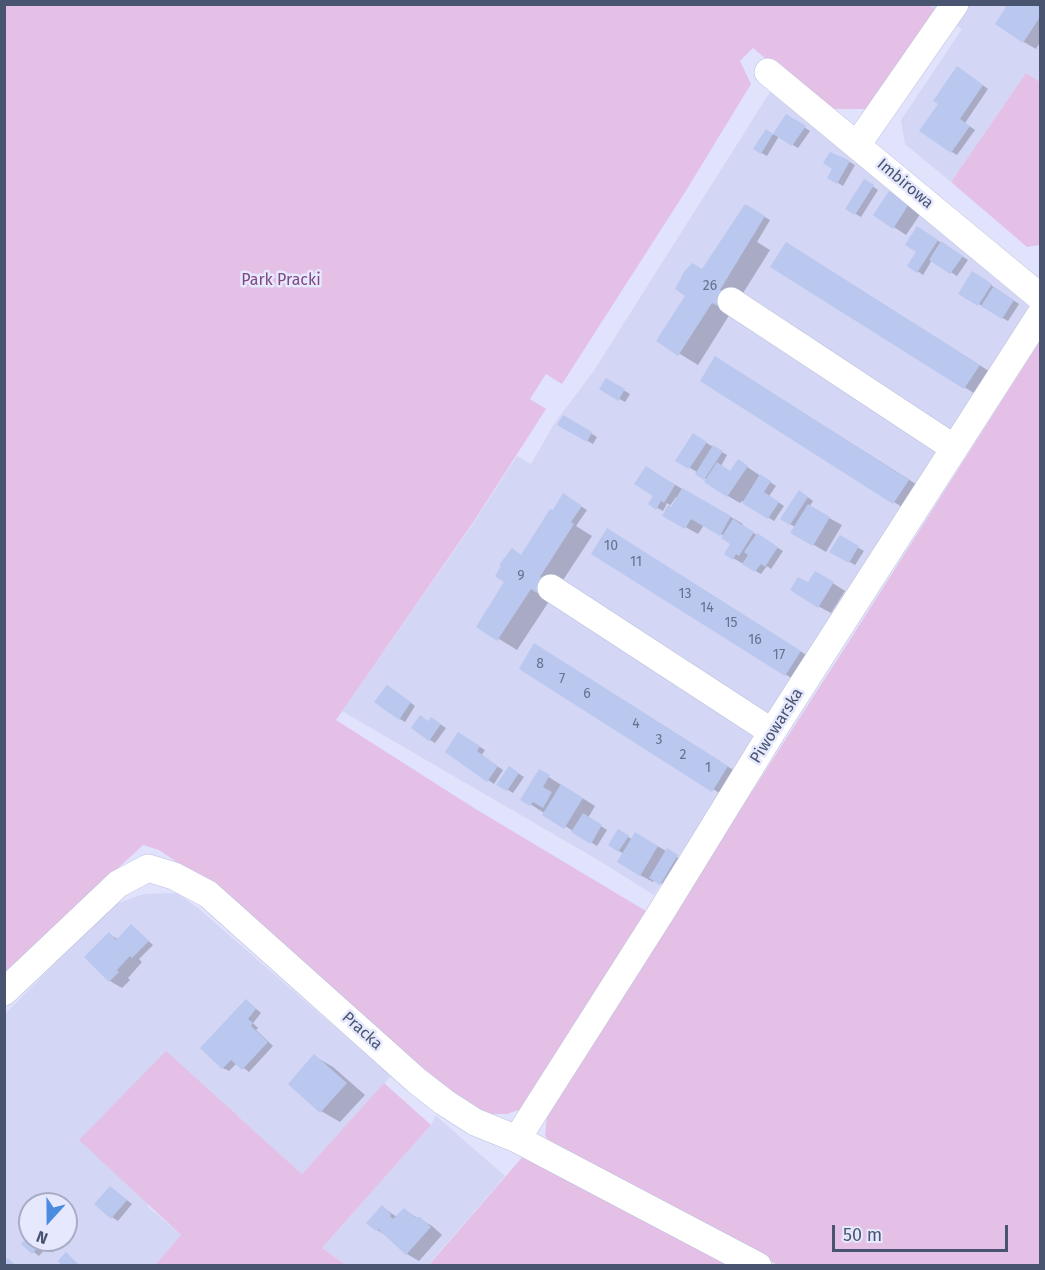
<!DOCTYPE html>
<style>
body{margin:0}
#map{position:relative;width:1045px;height:1270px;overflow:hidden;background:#e1e2fb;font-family:"Fira Sans",sans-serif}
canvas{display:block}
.frame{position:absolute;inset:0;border:6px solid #495570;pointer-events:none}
.north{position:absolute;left:18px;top:1192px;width:60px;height:60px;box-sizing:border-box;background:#e6e8fe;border:2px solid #a7adc5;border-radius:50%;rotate:201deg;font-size:16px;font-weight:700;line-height:24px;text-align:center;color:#495570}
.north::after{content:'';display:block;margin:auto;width:21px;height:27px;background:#4a8de0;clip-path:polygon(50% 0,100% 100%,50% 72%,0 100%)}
.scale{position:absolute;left:832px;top:1225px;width:176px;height:27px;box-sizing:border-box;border:3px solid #495570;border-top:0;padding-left:8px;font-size:18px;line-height:21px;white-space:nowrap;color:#495570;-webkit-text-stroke:4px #e6e8fe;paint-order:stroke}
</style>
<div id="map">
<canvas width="1045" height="1270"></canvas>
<div class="frame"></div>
<div class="north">N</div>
<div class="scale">50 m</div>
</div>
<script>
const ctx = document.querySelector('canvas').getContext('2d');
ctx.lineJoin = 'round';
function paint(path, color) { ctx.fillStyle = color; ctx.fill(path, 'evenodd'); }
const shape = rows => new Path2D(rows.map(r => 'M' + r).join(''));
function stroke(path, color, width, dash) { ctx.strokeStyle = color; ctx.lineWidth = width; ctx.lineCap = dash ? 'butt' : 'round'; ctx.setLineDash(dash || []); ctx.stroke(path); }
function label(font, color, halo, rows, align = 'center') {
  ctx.font = font + ' "Fira Sans",sans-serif'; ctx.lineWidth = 5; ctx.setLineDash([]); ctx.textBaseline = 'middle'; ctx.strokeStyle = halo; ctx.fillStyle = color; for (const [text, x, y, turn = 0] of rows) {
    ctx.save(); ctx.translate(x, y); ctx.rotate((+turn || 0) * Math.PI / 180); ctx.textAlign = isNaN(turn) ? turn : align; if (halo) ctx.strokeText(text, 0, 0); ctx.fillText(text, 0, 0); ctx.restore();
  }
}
const residential = shape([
 [926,5,1040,5,1040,82,1026,73,951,182,905,144,901,120,962,29],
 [772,89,1033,310,1009,350,897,512,771,717,654,895,598,860,342,711,473,524,517,456,531,464,554,424,593,372],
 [177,893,199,909,391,1076,302,1174,237,1115,147,1206,181,1235,155,1265,5,1266,5,1014,113,905,144,894],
 [30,1204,66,1204,66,1240,30,1240],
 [436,1116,505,1176,428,1265,346,1265,322,1248,431,1125]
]);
const green = shape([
 [926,4,938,12,871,109,825,109,753,48,740,61,751,84,687,189,562,384,546,374,530,399,546,409,474,521,336,720,474,808,646,911,559,1055,524,1108,507,1114,487,1114,465,1103,429,1076,218,890,159,850,143,845,5,973,5,5],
 [1026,73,1040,82,1040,245,1027,247,951,182],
 [1040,335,1040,1265,778,1265,552,1147,545,1135,547,1116,554,1098,848,643,1034,350,1032,348],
 [166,1051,302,1174,384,1083,431,1125,322,1248,346,1265,155,1265,181,1235,79,1140],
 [525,1154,735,1266,428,1266]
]);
const shadow = shape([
 [1004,4,1040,4,1040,42,1036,49,1024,42,1008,7],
 [963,71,988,89,965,123,975,130,957,155,952,152],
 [787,116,810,131,798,148,779,136,767,156,755,149,766,131,773,135],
 [841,157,855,165,843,186,829,177],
 [865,181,878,190,861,217,847,209],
 [889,193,921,213,906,235,894,227],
 [745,206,770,220,757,242,770,250,698,365,659,341],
 [923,231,968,260,957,276,932,260,923,275,909,265,918,251],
 [799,251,992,373,977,395,773,267],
 [973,273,1019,304,1008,321,960,293],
 [734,369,927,491,913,514,702,381],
 [606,380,630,394,625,402,602,389],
 [564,417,597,437,593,444,559,424],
 [693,435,727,455,721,466,731,472,738,461,776,486,769,496,784,506,774,521,742,501,740,503,728,496,706,482,707,480,697,472,677,460],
 [646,468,743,524,742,526,783,551,771,569,767,566,761,574,726,554,733,543,724,536,704,525,698,534,664,515,670,505,667,503,663,511,650,504,655,495],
 [676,497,678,498,672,509,669,507],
 [805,495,813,501,809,507,842,525,826,552,792,532,795,527,782,519],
 [564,496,587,510,576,526,592,536,517,650,478,626],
 [840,537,864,551,855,565,831,551],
 [626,541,819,663,804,686,593,553],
 [828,580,845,591,831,613,818,606,808,584],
 [553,656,746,778,732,801,521,668],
 [393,690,415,706,405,722,400,719],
 [429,722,437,722,446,728,435,743,430,740],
 [459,734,485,750,481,756,503,770,494,784,447,752],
 [510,768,524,777,513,793,499,784],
 [539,771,595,806,588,818,607,830,597,846,522,799],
 [619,831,633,840,636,834,682,860,666,886,654,879,653,882,640,875,624,854,610,845],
 [132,926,153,945,139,959,142,962,128,978,130,980,122,988,110,981,109,934,119,940],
 [247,1001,261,1013,253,1023,258,1028,256,1030,273,1046,249,1072,237,1063,229,1071,223,1068],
 [314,1056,333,1067,365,1095,340,1122,321,1111],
 [111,1188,132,1204,118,1221,112,1217],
 [382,1207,397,1217,404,1210,432,1226,442,1235,419,1261,407,1254,389,1237,377,1230],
 [30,1237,30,1240,35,1240,45,1249,39,1256,23,1244]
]);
const building = shape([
 [1001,4,1040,4,1040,17,1023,43,995,24,1006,7],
 [957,66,983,85,960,119,970,126,951,153,919,131,938,104,933,101],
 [786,114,806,126,792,146,773,134],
 [766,129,773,134,761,154,753,149],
 [830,152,850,161,837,184,827,178,832,169,823,163],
 [864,179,874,185,855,215,845,209],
 [889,191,909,204,893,229,873,215],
 [745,204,765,216,720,290,728,295,720,307,712,303,678,356,656,341,685,296,675,289,684,272,692,263,702,269],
 [917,226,938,240,917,273,907,266,916,252,905,245],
 [941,241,963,256,950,274,929,260],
 [786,242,980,365,964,389,770,267],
 [972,271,992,284,978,306,958,294],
 [993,287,1014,300,1002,319,981,306],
 [715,356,909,480,893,504,700,381],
 [606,378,625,389,618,401,599,389],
 [563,415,592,432,587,442,557,425],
 [693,433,707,442,689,469,675,461],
 [713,445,723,451,704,480,695,474],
 [738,459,748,466,727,497,704,482,717,462,730,471],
 [646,466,675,485,664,503,661,501,656,510,648,504,653,496,634,484],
 [760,474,771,481,764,492,779,502,768,519,742,503],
 [682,488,731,516,720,536,691,519,685,529,662,516,668,505,671,507],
 [799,490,808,497,790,525,780,519],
 [563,493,582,506,571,522,574,524,540,577,547,582,539,594,531,589,497,641,476,627,504,582,495,576,501,566,499,565,512,548,521,555,550,509,553,510],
 [808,504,830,517,813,546,790,533],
 [733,519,754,532,739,556,736,554,733,560,724,554,730,544,721,538],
 [607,528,801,651,785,676,591,554],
 [757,533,778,547,765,567,761,564,755,572,742,564,748,555,744,552],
 [840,535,859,546,849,563,829,552],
 [815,571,834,582,818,608,790,590,798,577,808,582],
 [534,643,728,766,712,792,519,669],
 [387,685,411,702,399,720,374,702],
 [420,715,428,721,431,717,441,724,429,741,411,728],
 [458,732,480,746,477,751,498,766,487,782,445,752],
 [509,766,519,773,507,791,496,785],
 [539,769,550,775,543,787,552,792,543,808,533,802,530,806,520,800],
 [561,784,583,798,564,829,542,815],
 [583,813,602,825,591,844,571,832],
 [618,829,629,836,618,852,608,845],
 [635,832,658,846,640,876,617,862],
 [667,848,678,855,660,885,649,878],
 [131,924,149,941,132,958,130,956,117,970,119,972,109,982,84,957,109,932,116,940],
 [246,999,256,1009,248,1019,253,1023,251,1026,268,1042,242,1070,231,1060,222,1069,200,1048],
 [314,1054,347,1083,320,1113,288,1084],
 [110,1186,127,1200,111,1219,94,1204],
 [382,1205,391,1214,390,1216,393,1219,404,1208,415,1217,420,1217,431,1227,406,1255,378,1229,376,1231,366,1223],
 [30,1234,30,1240,35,1240,40,1245,32,1254,21,1244],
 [66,1252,80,1266,63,1266,58,1261],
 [8,1258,16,1266,4,1266,4,1261]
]);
const minor = shape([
 [768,72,1040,297],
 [857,145,955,4],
 [731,301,954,448],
 [551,588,772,732],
 [4,992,118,884,148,868,174,876,208,894,417,1081,444,1102,475,1122,517,1139,758,1266],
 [517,1139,662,911,772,732,1040,315]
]);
const numberNames = [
 ["26",710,286],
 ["10",611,546],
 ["11",636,562],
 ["9",521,576],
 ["13",685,594],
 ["14",707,608],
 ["15",731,623],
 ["16",755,640],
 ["17",779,655],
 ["8",540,664],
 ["7",562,679],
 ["6",587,694],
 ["4",636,724],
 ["3",659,740],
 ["2",683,755],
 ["1",708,768]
];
const streetNames = [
 ["Imbirowa",905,184,40],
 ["Piwowarska",777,726,-58],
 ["Pracka",362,1031,42]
];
const parkNames = [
 ["Park Pracki",281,281]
];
paint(residential, '#d3d6f4');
paint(green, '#e4c0e7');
paint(shadow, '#0003');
paint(building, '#bac8ef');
stroke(minor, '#bbc1db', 28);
stroke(minor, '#fff', 27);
label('14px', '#657290', null, numberNames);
label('16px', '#495570', '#e6e8fe', streetNames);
label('16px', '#81477f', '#e6e8fe', parkNames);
</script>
